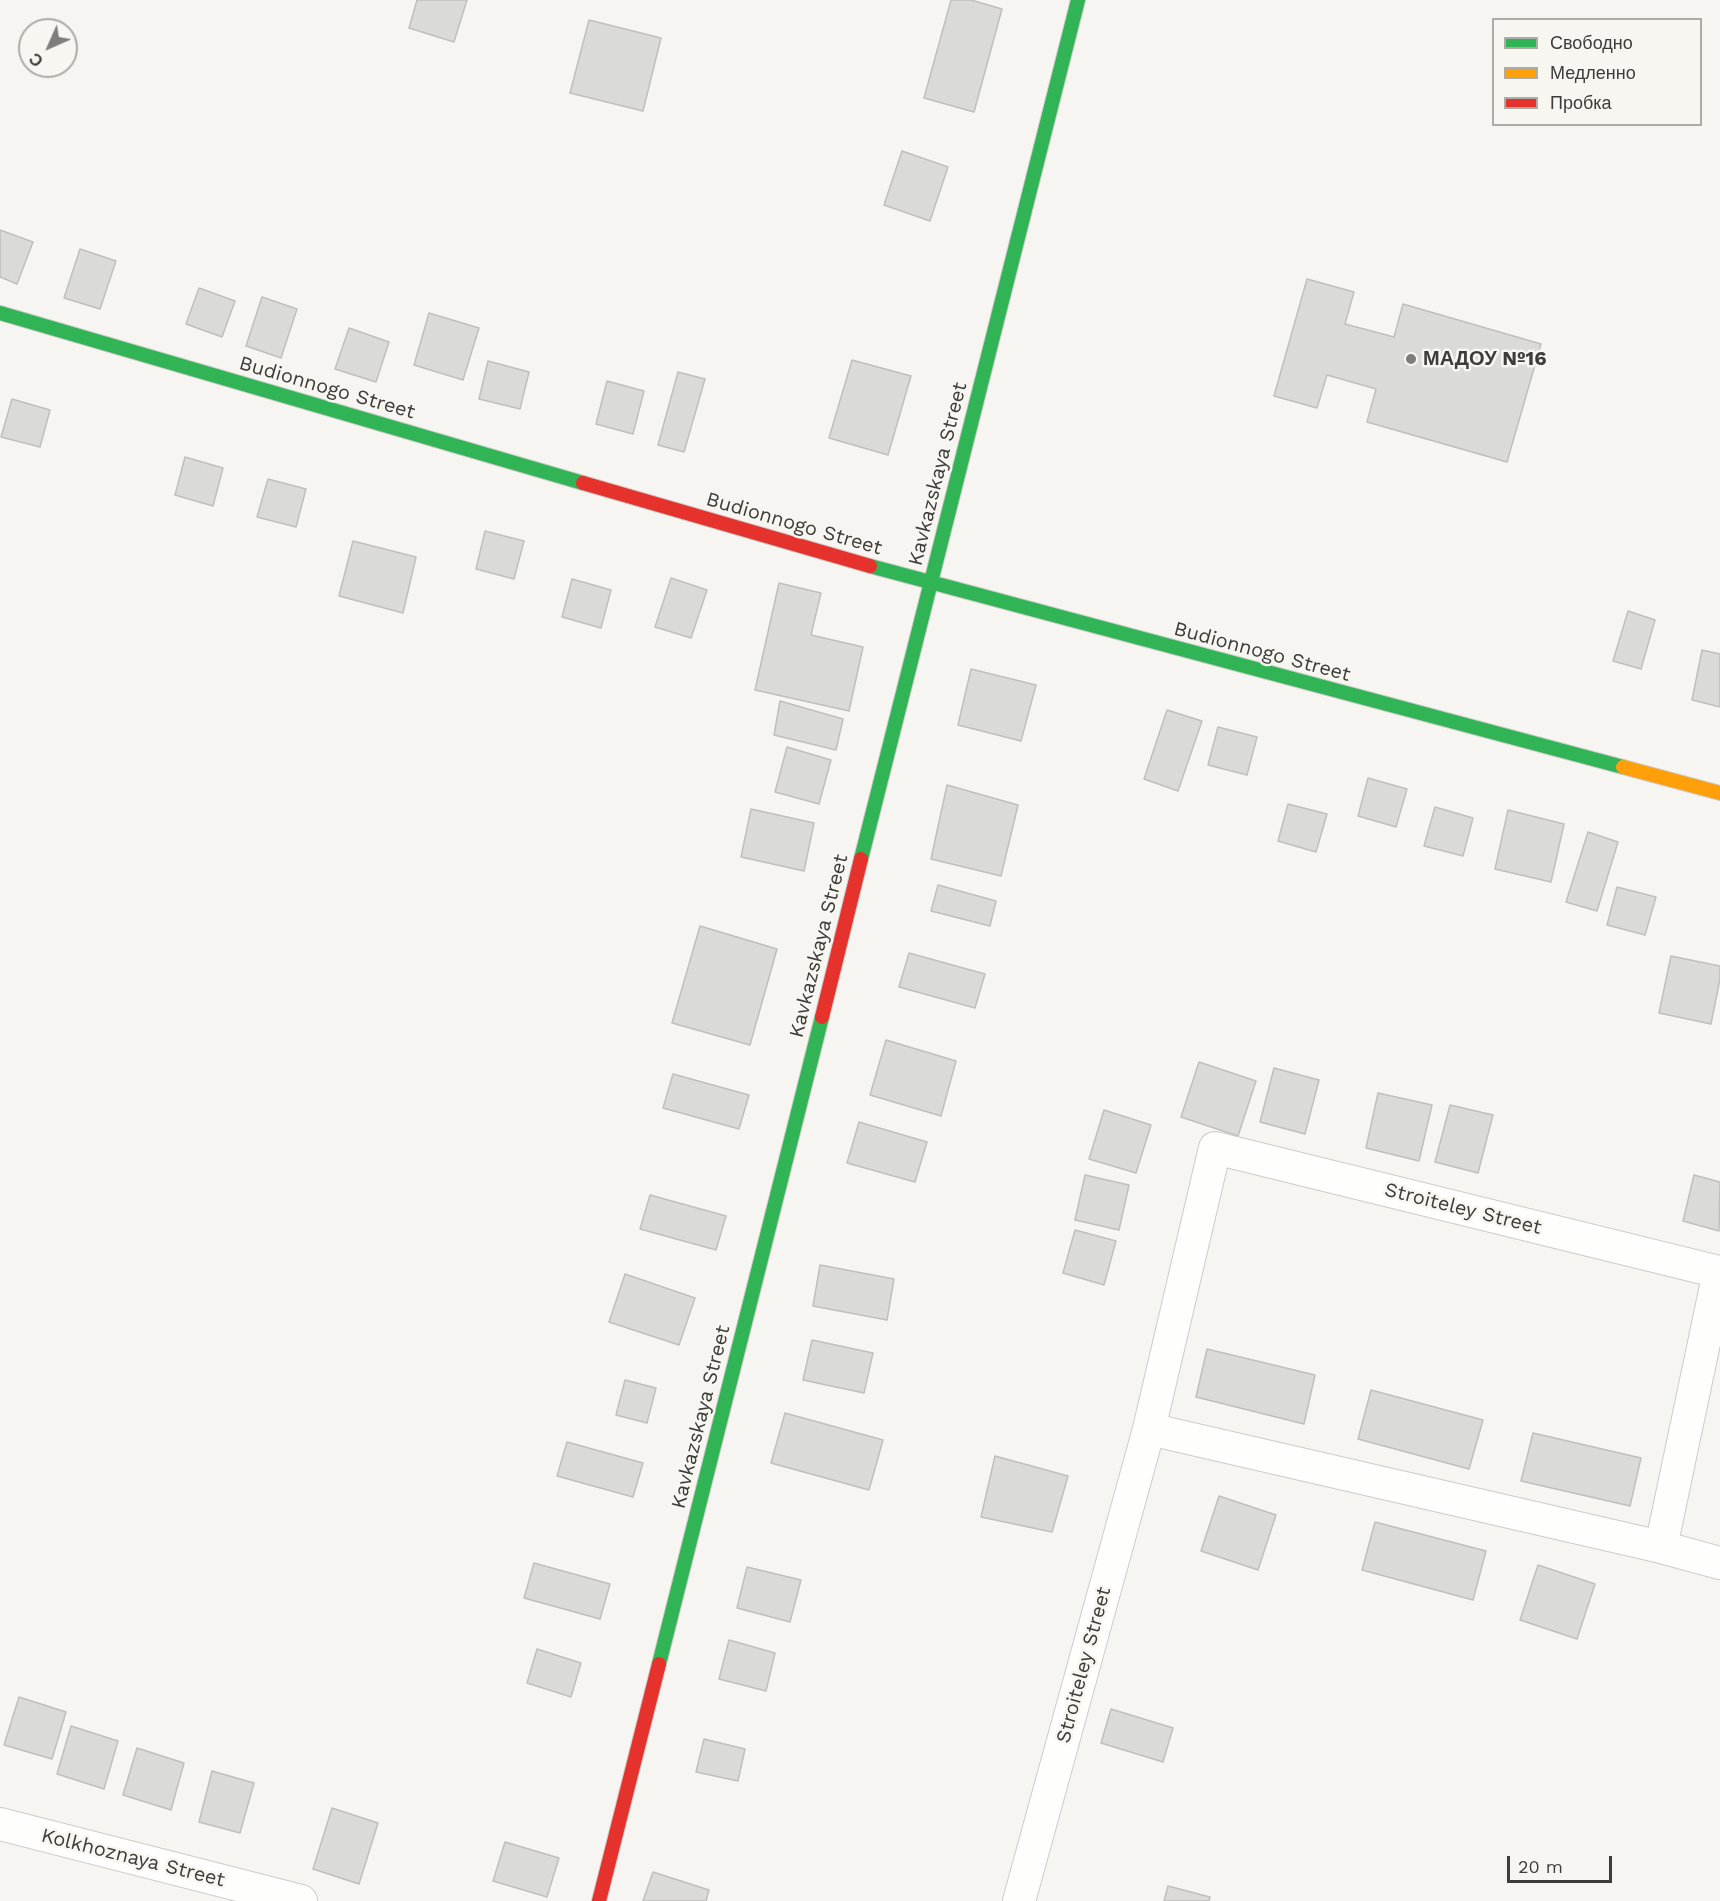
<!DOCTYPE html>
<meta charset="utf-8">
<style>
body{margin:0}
#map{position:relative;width:1720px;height:1901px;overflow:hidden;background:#f6f5f1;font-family:"Work Sans",sans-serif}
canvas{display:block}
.legend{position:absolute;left:1492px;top:18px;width:210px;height:108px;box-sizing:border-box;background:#f7f6f0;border:2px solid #acaca7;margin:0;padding:8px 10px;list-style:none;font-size:18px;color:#3c3c39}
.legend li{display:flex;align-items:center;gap:12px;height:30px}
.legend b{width:30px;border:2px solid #acaca7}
.north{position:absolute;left:18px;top:18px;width:60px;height:60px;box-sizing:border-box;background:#f7f6f0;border:2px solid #acaca7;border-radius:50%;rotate:225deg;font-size:16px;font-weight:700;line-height:24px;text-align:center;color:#3c3c39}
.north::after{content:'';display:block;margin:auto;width:21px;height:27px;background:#7d7d79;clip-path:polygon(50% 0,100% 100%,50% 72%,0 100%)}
.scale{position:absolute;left:1507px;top:1856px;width:105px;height:27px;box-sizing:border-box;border:3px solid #3c3c39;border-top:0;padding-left:8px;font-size:18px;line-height:21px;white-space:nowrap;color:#3c3c39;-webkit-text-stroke:4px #f7f6f0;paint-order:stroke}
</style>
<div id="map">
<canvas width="1720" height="1901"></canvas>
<ul class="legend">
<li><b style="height:8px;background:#30b455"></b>Свободно</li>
<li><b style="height:8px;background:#ff9f0a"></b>Медленно</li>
<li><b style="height:8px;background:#e5322d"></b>Пробка</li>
</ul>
<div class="north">С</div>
<div class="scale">20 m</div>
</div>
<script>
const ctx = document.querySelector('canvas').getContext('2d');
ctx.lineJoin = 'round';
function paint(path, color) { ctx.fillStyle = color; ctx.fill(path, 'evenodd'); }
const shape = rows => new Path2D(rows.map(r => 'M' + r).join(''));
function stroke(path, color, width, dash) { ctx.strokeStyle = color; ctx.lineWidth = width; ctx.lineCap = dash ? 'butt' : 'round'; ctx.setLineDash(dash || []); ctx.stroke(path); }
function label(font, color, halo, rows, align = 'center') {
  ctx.font = font + ' "Work Sans",sans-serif'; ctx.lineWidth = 5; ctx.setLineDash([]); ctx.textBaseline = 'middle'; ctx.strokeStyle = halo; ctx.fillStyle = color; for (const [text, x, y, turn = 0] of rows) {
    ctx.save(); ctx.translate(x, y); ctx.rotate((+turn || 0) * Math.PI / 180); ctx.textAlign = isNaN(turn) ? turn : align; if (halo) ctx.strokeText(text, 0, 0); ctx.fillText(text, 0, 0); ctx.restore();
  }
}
const building = shape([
 [417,0,467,0,454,42,409,28,417,0],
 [951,0,971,0,1002,9,974,112,924,98,951,0],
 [589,20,661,38,643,111,570,93,589,20],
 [902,151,948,167,930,221,884,205,902,151],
 [0,230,33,242,17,284,0,277,0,230],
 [80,249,116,261,100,309,64,298,80,249],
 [1307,279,1354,292,1345,324,1394,337,1403,304,1541,344,1507,462,1367,422,1376,389,1327,375,1317,408,1274,396,1307,279],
 [199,288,235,301,222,337,186,324,199,288],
 [262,297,297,309,281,358,246,346,262,297],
 [429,313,479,328,463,380,414,365,429,313],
 [349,328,389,342,376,382,335,369,349,328],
 [852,360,911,376,888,455,829,438,852,360],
 [488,361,529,372,520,409,479,399,488,361],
 [678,372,705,379,684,452,658,445,678,372],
 [607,381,644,391,633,434,596,424,607,381],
 [12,399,50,410,40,447,1,437,12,399],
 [185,457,223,468,213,506,175,495,185,457],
 [268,479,306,489,296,527,257,517,268,479],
 [485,531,524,541,514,579,476,569,485,531],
 [353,541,416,557,403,613,339,596,353,541],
 [671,578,707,590,691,638,655,627,671,578],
 [572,579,611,590,601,628,562,617,572,579],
 [779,583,821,593,811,635,863,647,849,711,755,690,779,583],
 [1628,611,1655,620,1641,669,1613,661,1628,611],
 [1702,650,1720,654,1720,707,1692,700,1702,650],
 [971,669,1036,685,1021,741,958,725,971,669],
 [780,701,843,719,836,750,774,735,780,701],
 [1167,710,1202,721,1178,791,1144,779,1167,710],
 [1218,727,1257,737,1247,775,1208,765,1218,727],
 [787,747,831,760,819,804,775,792,787,747],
 [1368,778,1407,789,1396,827,1358,816,1368,778],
 [947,785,1018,805,1001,876,931,859,947,785],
 [1288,804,1327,814,1316,852,1278,841,1288,804],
 [1435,807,1473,818,1463,856,1424,846,1435,807],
 [751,809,814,823,804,871,741,857,751,809],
 [1508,810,1564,824,1551,882,1495,869,1508,810],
 [1588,832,1618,842,1597,911,1566,902,1588,832],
 [938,885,996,901,990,926,931,911,938,885],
 [1617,887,1656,897,1645,935,1607,925,1617,887],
 [700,926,777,949,750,1045,672,1023,700,926],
 [909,953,985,974,975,1008,899,987,909,953],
 [1671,956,1720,966,1720,979,1711,1024,1659,1013,1671,956],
 [886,1040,956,1061,941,1116,870,1095,886,1040],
 [1199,1062,1256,1081,1238,1136,1181,1117,1199,1062],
 [1274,1068,1319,1080,1305,1134,1260,1122,1274,1068],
 [673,1074,749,1095,739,1129,663,1108,673,1074],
 [1378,1093,1432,1105,1419,1161,1366,1148,1378,1093],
 [1450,1105,1493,1115,1478,1173,1435,1162,1450,1105],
 [1104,1110,1151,1125,1136,1173,1089,1159,1104,1110],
 [859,1122,927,1142,915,1182,847,1163,859,1122],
 [1085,1175,1129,1185,1119,1230,1075,1220,1085,1175],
 [1694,1175,1720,1182,1719,1231,1683,1221,1694,1175],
 [650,1195,726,1216,716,1250,640,1229,650,1195],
 [1075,1230,1116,1241,1104,1285,1063,1273,1075,1230],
 [820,1265,894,1279,887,1320,813,1306,820,1265],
 [625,1274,695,1298,679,1345,609,1322,625,1274],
 [812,1340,873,1353,864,1393,803,1380,812,1340],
 [1207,1349,1315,1375,1304,1424,1196,1397,1207,1349],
 [625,1380,656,1388,647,1423,616,1415,625,1380],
 [1371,1390,1483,1420,1469,1469,1358,1439,1371,1390],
 [785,1413,883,1440,869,1490,771,1463,785,1413],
 [1533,1433,1641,1458,1630,1506,1521,1481,1533,1433],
 [567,1442,643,1463,633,1497,557,1476,567,1442],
 [995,1456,1068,1476,1052,1532,981,1517,995,1456],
 [1219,1496,1276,1515,1258,1570,1201,1551,1219,1496],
 [1375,1522,1486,1551,1473,1600,1362,1570,1375,1522],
 [534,1563,610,1584,600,1619,524,1598,534,1563],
 [1538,1565,1595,1584,1577,1639,1520,1620,1538,1565],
 [747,1567,801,1580,790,1622,737,1608,747,1567],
 [729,1640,775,1653,766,1691,719,1679,729,1640],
 [537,1649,581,1663,571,1697,527,1683,537,1649],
 [19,1697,66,1712,52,1759,4,1745,19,1697],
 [1111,1709,1173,1728,1163,1762,1101,1743,1111,1709],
 [71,1726,118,1741,104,1789,57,1774,71,1726],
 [704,1739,745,1749,738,1781,696,1772,704,1739],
 [137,1748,184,1763,171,1810,123,1795,137,1748],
 [212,1771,254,1783,240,1833,199,1822,212,1771],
 [332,1808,378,1823,359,1884,313,1869,332,1808],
 [505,1842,559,1858,547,1897,493,1881,505,1842],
 [653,1872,709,1890,706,1901,643,1901,653,1872],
 [1168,1886,1210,1897,1209,1901,1164,1901,1168,1886]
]);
const street = shape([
 [1149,1429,1215,1148,1719,1272,1661,1547],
 [0,1824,301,1901],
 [1019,1901,1149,1429,1661,1547,1720,1563]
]);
const fast = shape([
 [0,313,583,483],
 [870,566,1623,767],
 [861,859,1078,0],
 [659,1664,822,1017]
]);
const slow = shape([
 [1623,767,1720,793]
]);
const jam = shape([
 [583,483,870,566],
 [822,1017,861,859],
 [599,1901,659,1664]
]);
const markers = [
 [1411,359,6,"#7d7d79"]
];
const poiNames = [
 ["МАДОУ №16",1423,359]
];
const streetNames = [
 ["Budionnogo Street",327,388,16],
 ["Kavkazskaya Street",938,474,-76],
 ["Budionnogo Street",794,524,16],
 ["Budionnogo Street",1262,652,15],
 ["Kavkazskaya Street",819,946,-76],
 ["Stroiteley Street",1463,1209,14],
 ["Kavkazskaya Street",701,1417,-76],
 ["Stroiteley Street",1084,1665,-75],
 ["Kolkhoznaya Street",133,1858,14]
];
paint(building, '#dadad7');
stroke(building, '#c0bfbc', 1.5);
stroke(street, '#cdccc9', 34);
stroke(fast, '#cdccc9', 16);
stroke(slow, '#cdccc9', 16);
stroke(jam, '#cdccc9', 16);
stroke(street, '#fefefd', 32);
stroke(fast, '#30b455', 14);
stroke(slow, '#ff9f0a', 14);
stroke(jam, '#e5322d', 14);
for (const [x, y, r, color] of markers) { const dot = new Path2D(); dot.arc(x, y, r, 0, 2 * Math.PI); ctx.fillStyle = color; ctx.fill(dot); stroke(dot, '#f7f6f0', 2); }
label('bold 20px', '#3c3c39', '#f7f6f0', poiNames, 'left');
label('20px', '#3c3c39', '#f7f6f0', streetNames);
</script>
